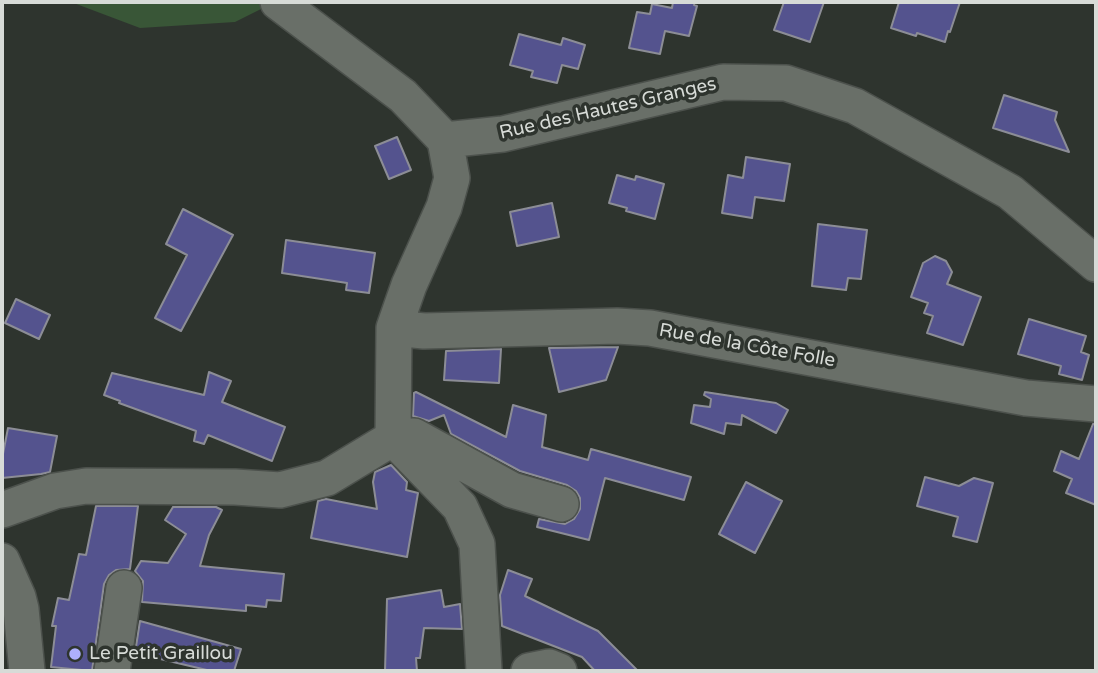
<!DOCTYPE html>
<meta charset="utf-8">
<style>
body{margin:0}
#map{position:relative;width:1098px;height:673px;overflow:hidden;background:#2e342e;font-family:"Varela Round",sans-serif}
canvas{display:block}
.frame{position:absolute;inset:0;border:4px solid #d7dbd7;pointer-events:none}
</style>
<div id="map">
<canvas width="1098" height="673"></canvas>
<div class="frame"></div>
</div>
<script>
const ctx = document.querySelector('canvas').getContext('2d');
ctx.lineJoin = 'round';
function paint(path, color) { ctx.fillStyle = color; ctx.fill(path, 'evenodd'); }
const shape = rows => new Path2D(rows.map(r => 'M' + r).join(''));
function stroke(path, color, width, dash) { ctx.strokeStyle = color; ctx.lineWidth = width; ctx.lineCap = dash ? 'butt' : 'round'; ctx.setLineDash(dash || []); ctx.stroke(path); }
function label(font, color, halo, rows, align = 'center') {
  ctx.font = font + ' "Varela Round",sans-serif'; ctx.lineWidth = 7; ctx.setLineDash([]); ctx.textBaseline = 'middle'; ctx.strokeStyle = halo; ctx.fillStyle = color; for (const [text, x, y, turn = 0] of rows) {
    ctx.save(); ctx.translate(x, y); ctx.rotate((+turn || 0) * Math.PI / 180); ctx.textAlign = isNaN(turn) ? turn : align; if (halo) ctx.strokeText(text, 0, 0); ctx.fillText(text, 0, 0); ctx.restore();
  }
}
const green = shape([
 [71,2,275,2,235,22,140,28]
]);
const building = shape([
 [673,2,695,2,694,5,697,6,689,36,665,31,660,54,629,48,637,12,650,14,652,4,672,8,673,2],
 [784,2,824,2,810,42,774,30,784,2],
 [899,2,960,2,950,32,948,31,945,42,917,33,916,36,891,28,899,2],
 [519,34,561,45,563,38,585,45,578,69,562,65,557,83,531,77,533,71,510,65,519,34],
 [1004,95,1057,112,1055,120,1069,152,993,128,1004,95],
 [397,137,411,170,389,179,375,146,397,137],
 [746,157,790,164,784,201,755,197,752,218,722,213,728,175,743,178,746,157],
 [617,175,635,180,636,176,664,184,655,219,626,211,627,208,609,203,617,175],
 [552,203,559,237,517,246,510,212,552,203],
 [183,209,233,235,181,331,155,318,187,255,166,244,183,209],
 [818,224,867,230,861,279,848,278,846,290,812,286,818,224],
 [286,240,375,253,369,293,346,290,347,283,282,273,286,240],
 [935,256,946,261,952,272,947,284,981,297,963,345,927,333,933,316,924,313,928,303,911,297,923,263,935,256],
 [16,299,50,315,39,339,5,323,16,299],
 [1029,319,1086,336,1081,352,1089,355,1082,380,1059,374,1061,366,1018,354,1029,319],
 [618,347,606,380,559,392,549,348,618,347],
 [501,349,499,383,444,380,446,351,501,349],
 [209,372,231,381,222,402,285,427,272,461,208,435,204,444,194,441,196,431,119,403,120,401,104,395,112,373,204,395,209,372],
 [416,392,506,437,513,405,546,415,542,447,588,460,591,449,691,477,684,500,605,478,589,540,537,527,539,519,565,524,574,519,580,509,580,498,576,491,567,485,520,471,451,434,444,415,429,421,413,416,414,393,416,392],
 [705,392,776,403,788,410,776,433,742,415,741,425,726,423,724,434,691,423,694,405,710,407,711,399,704,395,705,392],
 [1093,424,1096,424,1096,505,1066,493,1072,479,1054,471,1061,451,1079,459,1093,424],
 [8,428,57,436,50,472,41,474,2,478,2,459,8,428],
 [391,465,407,482,406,490,418,493,407,557,311,538,318,501,326,499,377,509,373,482,375,472,391,465],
 [925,477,959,486,974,478,993,483,977,542,953,536,958,517,917,506,925,477],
 [746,482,782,501,755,553,719,534,746,482],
 [96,506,138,506,130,569,116,570,109,575,104,584,92,671,51,667,56,626,52,626,58,598,69,600,79,554,86,555,96,506],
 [173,507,216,507,222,510,209,535,200,566,284,574,281,601,267,600,266,607,246,605,246,611,142,602,143,581,135,571,141,561,168,563,186,534,165,520,173,507],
 [508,570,532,579,525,596,598,631,638,671,595,671,582,657,502,626,500,595,508,570],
 [441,590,444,607,460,604,462,629,424,628,420,658,416,658,417,671,385,671,387,599,441,590],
 [140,621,241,649,234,671,211,671,135,653,140,621]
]);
const minor = shape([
 [278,2,403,96,445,140,452,178,444,207,409,285,394,328,393,438,414,436,512,490,561,504],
 [445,140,503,134,723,82,786,83,855,106,1010,192,1096,264],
 [394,328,424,331,617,326,650,328,1026,398,1096,404],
 [2,510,55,491,86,486,235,487,280,490,327,478,393,438,460,507,477,544,484,671],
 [2,561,18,597,21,609,27,671],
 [112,671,124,588],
 [529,671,549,667,559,671]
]);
const markers = [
 [75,654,7,"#adaffb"]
];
const streetNames = [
 ["Rue des Hautes Granges",608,109,-13],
 ["Rue de la Côte Folle",747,346,10]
];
const poiNames = [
 ["Le Petit Graillou",89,654]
];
paint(green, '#395637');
paint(building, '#54538e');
stroke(building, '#8c8d96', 2);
stroke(minor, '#4c514c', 38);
stroke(minor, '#696f68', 35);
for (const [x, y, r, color] of markers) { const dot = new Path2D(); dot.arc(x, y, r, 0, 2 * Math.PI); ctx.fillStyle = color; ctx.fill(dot); stroke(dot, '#2e342e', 2.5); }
label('19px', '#d7dbd7', '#2e342e', streetNames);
label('19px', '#d7dbd7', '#2e342e', poiNames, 'left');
</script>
